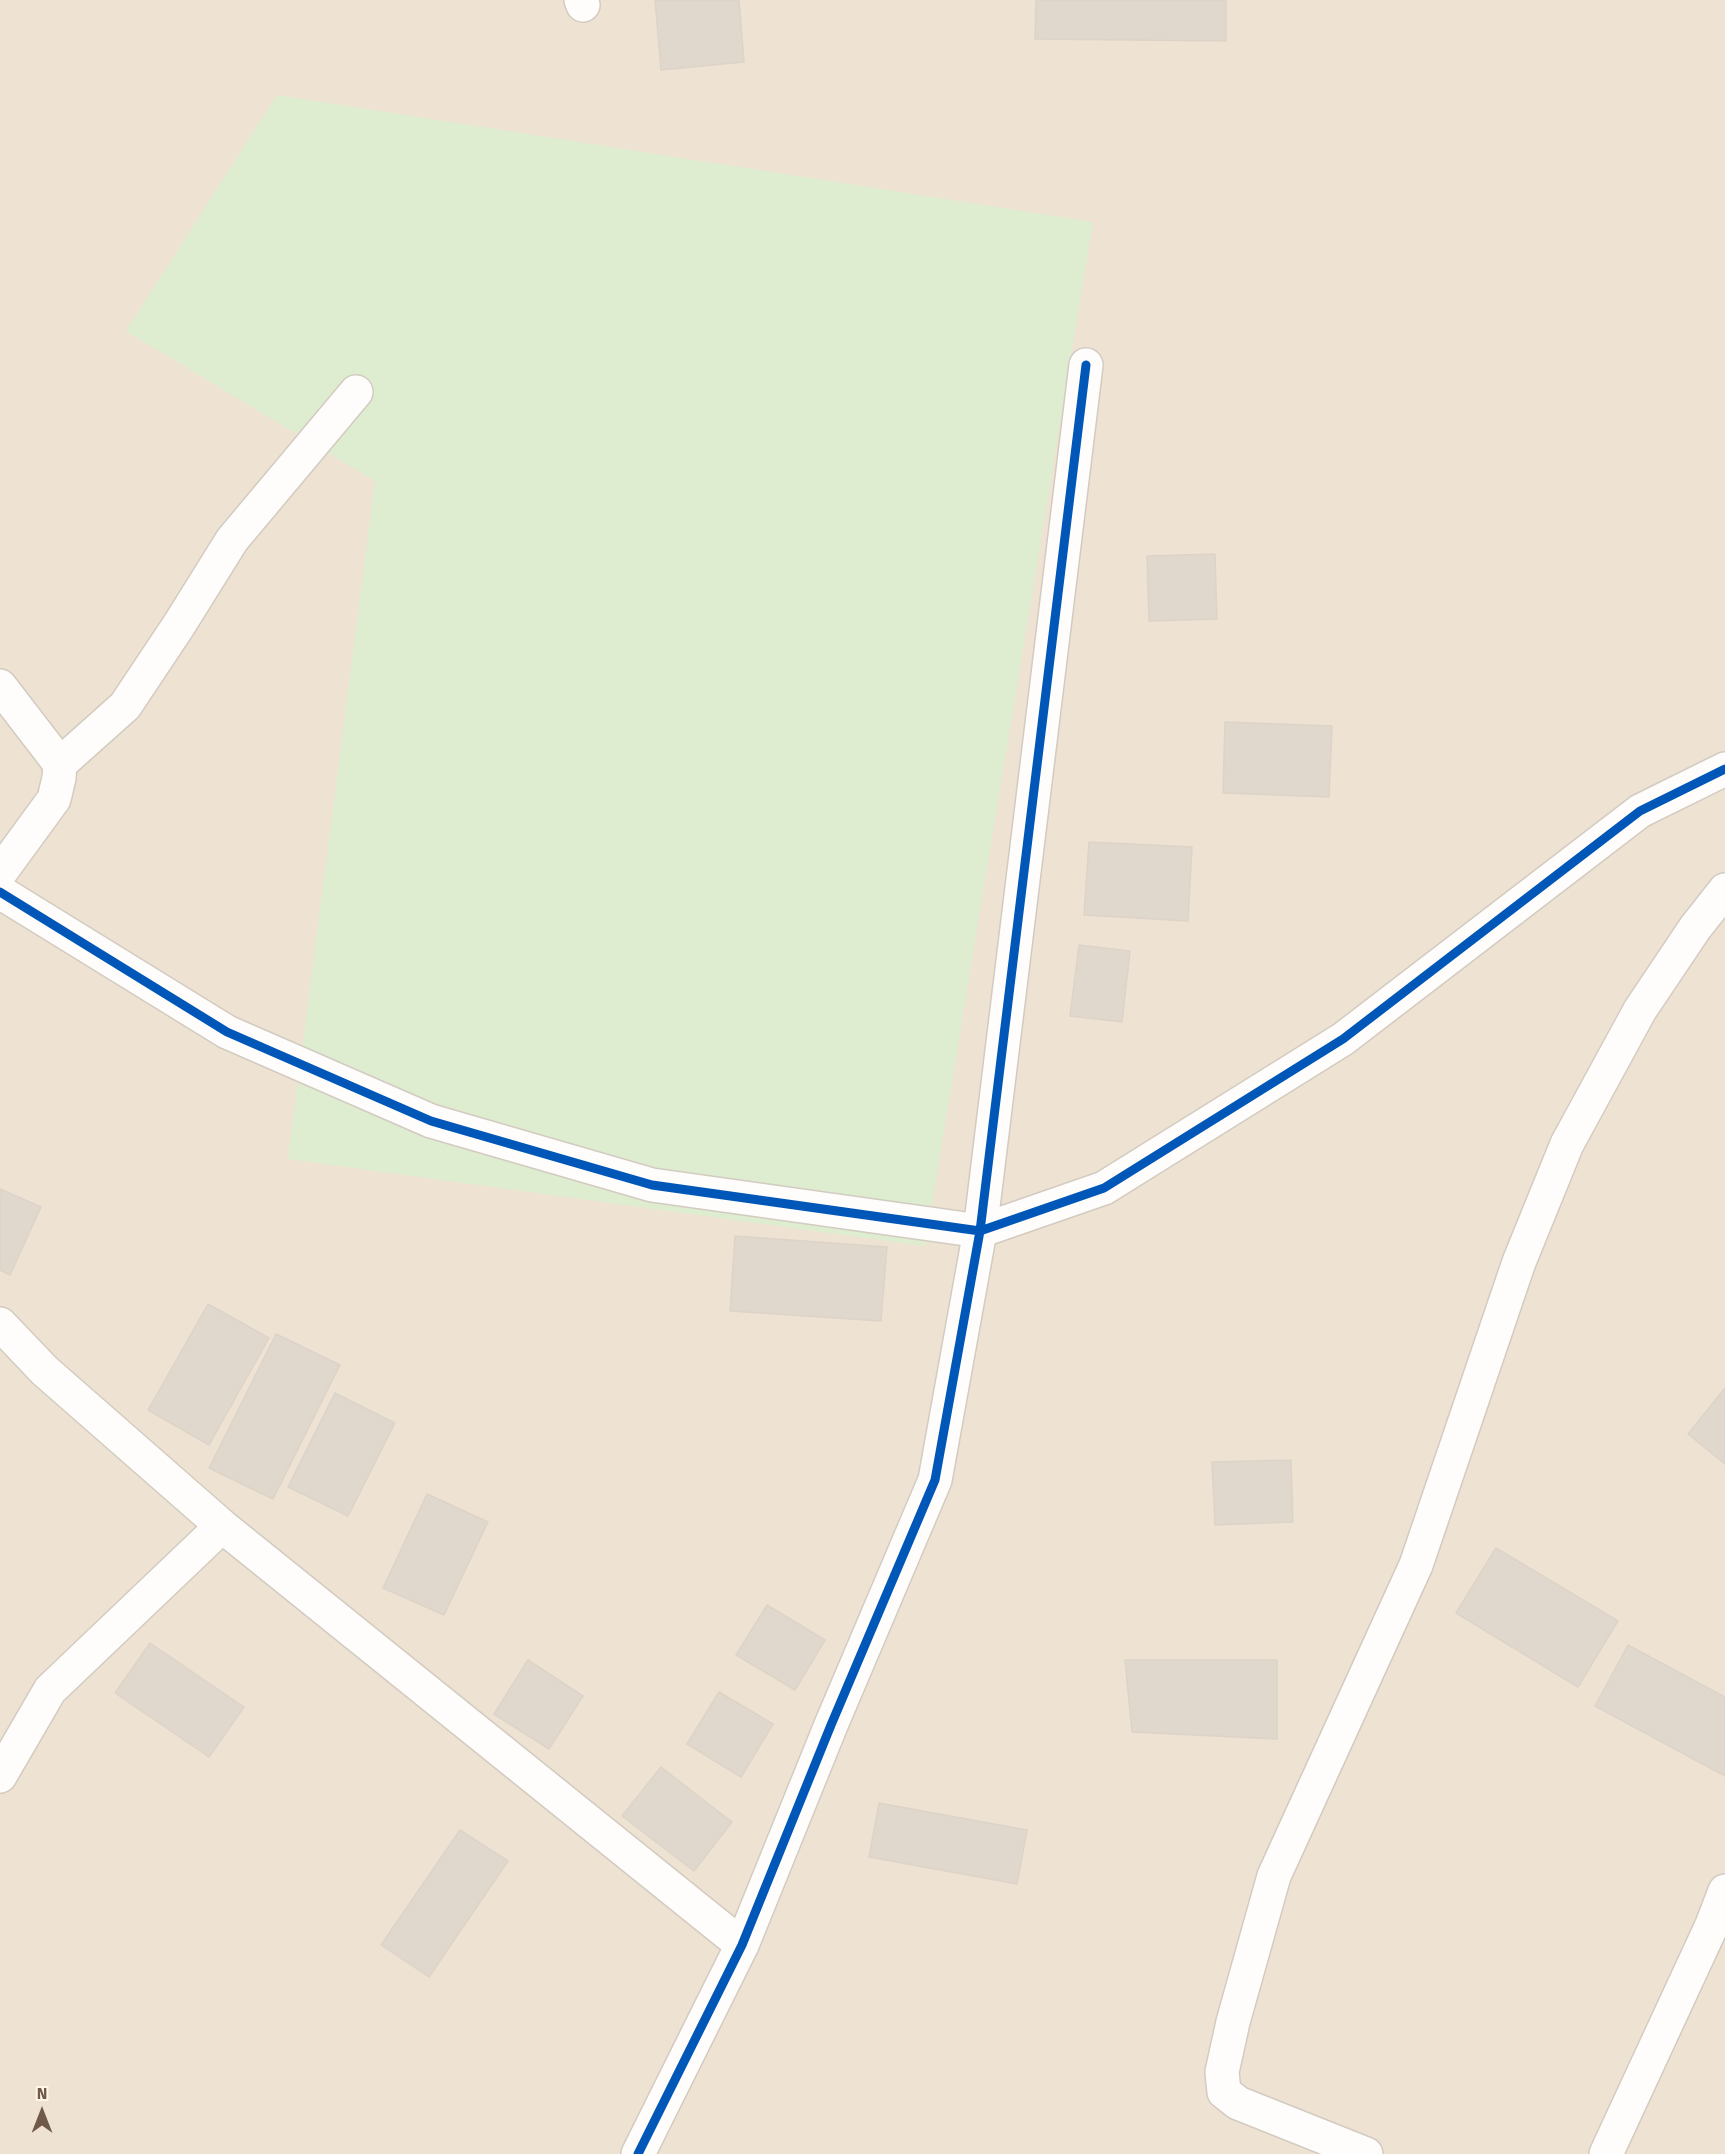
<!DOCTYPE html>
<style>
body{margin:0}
#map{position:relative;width:1725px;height:2154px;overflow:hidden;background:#f5f0e5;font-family:"Fira Sans",sans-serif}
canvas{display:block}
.north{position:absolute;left:12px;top:2082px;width:60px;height:60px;-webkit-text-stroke:4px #fff6e5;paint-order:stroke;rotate:0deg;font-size:16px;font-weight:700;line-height:24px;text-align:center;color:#705948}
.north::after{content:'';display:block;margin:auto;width:21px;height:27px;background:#705948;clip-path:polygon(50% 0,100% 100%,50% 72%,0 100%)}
</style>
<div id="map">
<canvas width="1725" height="2154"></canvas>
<div class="north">N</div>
</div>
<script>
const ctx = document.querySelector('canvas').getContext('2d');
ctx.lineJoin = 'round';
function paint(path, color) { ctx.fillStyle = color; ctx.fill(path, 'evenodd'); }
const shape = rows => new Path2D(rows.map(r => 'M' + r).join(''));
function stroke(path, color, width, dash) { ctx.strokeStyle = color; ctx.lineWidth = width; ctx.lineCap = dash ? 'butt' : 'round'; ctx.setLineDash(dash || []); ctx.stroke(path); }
const residential = shape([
 [0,0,1725,0,1725,2154,0,2154]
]);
const green = shape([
 [277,95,1093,222,925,1246,288,1159,375,481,126,331]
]);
const building = shape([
 [655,0,739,0,744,62,661,70,655,0],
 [1036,0,1226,0,1226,41,1035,39,1036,0],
 [1215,554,1217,619,1149,621,1147,556,1215,554],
 [1225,722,1332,726,1329,797,1223,793,1225,722],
 [1089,842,1192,847,1188,921,1084,915,1089,842],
 [1079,945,1130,951,1122,1022,1070,1016,1079,945],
 [0,1189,41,1207,10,1275,0,1270,0,1189],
 [735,1236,887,1247,881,1321,730,1311,735,1236],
 [208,1304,269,1338,209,1445,148,1410,208,1304],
 [276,1334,340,1365,273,1499,209,1468,276,1334],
 [1725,1388,1725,1464,1688,1434,1725,1388],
 [335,1393,395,1423,348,1516,288,1487,335,1393],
 [1291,1460,1293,1522,1215,1525,1212,1462,1291,1460],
 [427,1494,488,1522,444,1615,383,1588,427,1494],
 [1496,1548,1618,1621,1578,1687,1456,1613,1496,1548],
 [767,1605,825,1640,795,1690,736,1655,767,1605],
 [150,1643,244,1707,209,1757,115,1693,150,1643],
 [1628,1645,1725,1697,1725,1776,1595,1706,1628,1645],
 [528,1660,583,1696,549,1749,494,1714,528,1660],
 [1125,1660,1277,1660,1277,1739,1132,1732,1125,1660],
 [719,1692,773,1724,741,1777,687,1744,719,1692],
 [661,1767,732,1822,694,1871,622,1816,661,1767],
 [879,1803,1027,1830,1017,1884,869,1857,879,1803],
 [460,1830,508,1861,429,1977,381,1945,460,1830]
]);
const street = shape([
 [581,0,583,5],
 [0,686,60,764,59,778,54,799,0,873],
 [60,764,125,706,179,625,232,540,356,392],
 [0,892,227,1032,431,1121,652,1185,980,1231,1104,1188,1343,1039,1640,811,1725,769],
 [0,1324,45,1371,222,1526,742,1945],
 [0,1776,50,1690,222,1526],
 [638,2154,742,1945,831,1725,935,1480,980,1231,1086,365],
 [1366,2154,1238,2103,1224,2092,1222,2072,1233,2022,1274,1876,1416,1565,1519,1262,1567,1144,1640,1010,1695,928,1725,890],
 [1606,2154,1712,1925,1725,1891]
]);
const cycleway = shape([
 [0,892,227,1032,431,1121,652,1185,980,1231,1104,1188,1343,1039,1640,811,1725,769],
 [638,2154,742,1945,831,1725,935,1480,980,1231,1086,365]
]);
paint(residential, '#eee3d2');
paint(green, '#deecd0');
paint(building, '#e1d8cd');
stroke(building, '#ddd3c8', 1.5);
stroke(street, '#d3cbc1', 36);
stroke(street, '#fefdfb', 33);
stroke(cycleway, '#0057b8', 9);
</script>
